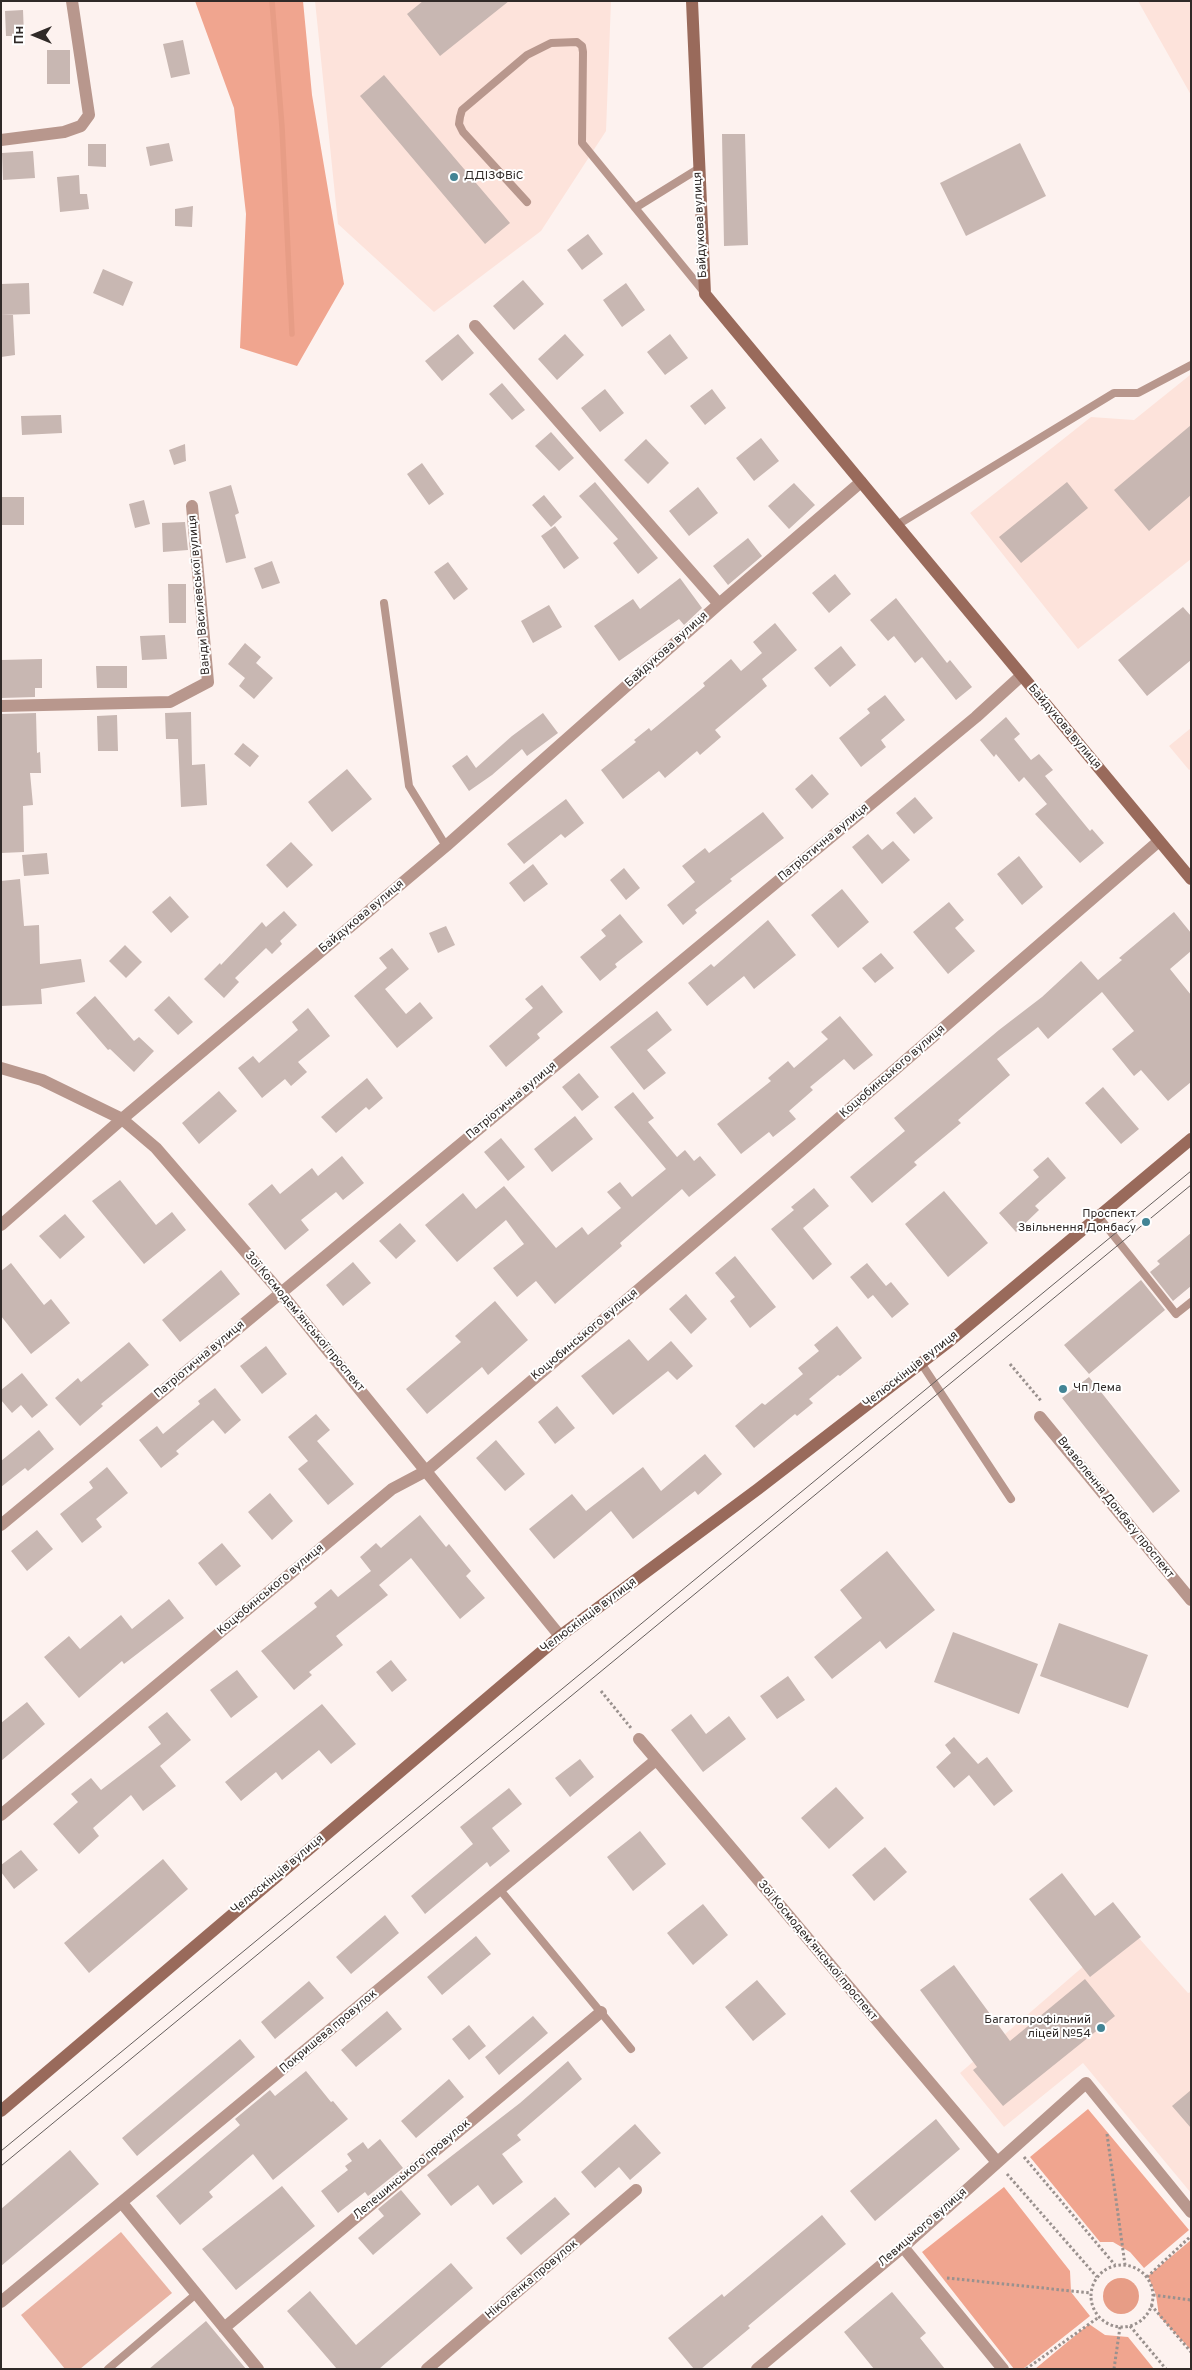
<!DOCTYPE html>
<meta charset="utf-8">
<style>
body{margin:0}
#map{position:relative;width:1192px;height:2370px;overflow:hidden;background:#fdf2ef;font-family:Overpass,sans-serif}
canvas{display:block}
.frame{position:absolute;inset:0;border:2px solid #302a28;pointer-events:none}
.north{position:absolute;left:10px;top:10px;width:50px;height:50px;-webkit-text-stroke:4px #fff;paint-order:stroke;rotate:270deg;font-size:14px;font-weight:700;line-height:20px;text-align:center;color:#302a28}
.north::after{content:'';display:block;margin:auto;width:18px;height:22px;background:#302a28;clip-path:polygon(50% 0,100% 100%,50% 72%,0 100%)}
</style>
<div id="map">
<canvas width="1192" height="2370"></canvas>
<div class="frame"></div>
<div class="north">Пн</div>
</div>
<script>
const ctx = document.querySelector('canvas').getContext('2d');
ctx.lineJoin = 'round';
function paint(path, color) { ctx.fillStyle = color; ctx.fill(path, 'evenodd'); }
const shape = rows => new Path2D(rows.map(r => 'M' + r).join(''));
function stroke(path, color, width, dash) { ctx.strokeStyle = color; ctx.lineWidth = width; ctx.lineCap = dash ? 'butt' : 'round'; ctx.setLineDash(dash || []); ctx.stroke(path); }
function label(font, color, halo, rows, align = 'center') {
  ctx.font = font + ' Overpass,sans-serif'; ctx.lineWidth = 4; ctx.setLineDash([]); ctx.textBaseline = 'middle'; ctx.strokeStyle = halo; ctx.fillStyle = color; for (const [text, x, y, turn = 0] of rows) {
    ctx.save(); ctx.translate(x, y); ctx.rotate((+turn || 0) * Math.PI / 180); ctx.textAlign = isNaN(turn) ? turn : align; if (halo) ctx.strokeText(text, 0, 0); ctx.fillText(text, 0, 0); ctx.restore();
  }
}
const built = shape([
 [315,1,611,1,606,131,541,231,434,312,338,224],
 [1138,1,1191,1,1191,95],
 [1190,375,1191,559,1078,649,970,513,1091,417,1134,420],
 [1191,728,1191,769,1189,770,1169,746],
 [1129,1927,1188,1993,1191,1992,1191,2193,1083,2063,1004,2127,960,2073]
]);
const green = shape([
 [121,2232,172,2293,80,2369,65,2369,21,2315]
]);
const forest = shape([
 [195,1,303,1,312,95,344,284,297,366,240,348,246,214,234,108],
 [1088,2109,1189,2230,1144,2268,1130,2252,1113,2242,1100,2242,1030,2157],
 [1004,2187,1070,2271,1071,2292,1090,2316,1023,2369,1014,2369,922,2252],
 [1191,2240,1191,2350,1159,2316,1156,2295,1148,2276],
 [1089,2324,1105,2335,1128,2337,1154,2369,1035,2369]
]);
const water = shape([
 '1103 2296a18 18 0 1 1 36 0a18 18 0 1 1-36 0Z'
]);
const stream = shape([
 [272,1,282,127,292,334]
]);
const building = shape([
 [423,1,509,1,440,56,407,14],
 [23,10,24,36,6,36,5,11],
 [183,40,190,74,171,78,163,44],
 [47,50,70,50,70,84,47,84],
 [384,75,510,223,485,244,360,96],
 [722,134,745,134,748,245,724,246],
 [169,143,173,161,150,166,146,147],
 [1020,143,1046,196,966,236,940,183],
 [88,144,106,144,106,167,88,166],
 [33,151,35,178,3,180,2,153],
 [79,175,80,194,87,194,89,209,60,212,57,177],
 [193,206,192,227,175,226,175,209],
 [588,234,603,254,582,270,567,250],
 [103,269,133,282,123,306,93,293],
 [523,280,544,304,514,330,493,306],
 [29,283,30,314,1,315,1,284],
 [626,283,645,310,622,327,603,300],
 [1,315,13,315,15,355,1,357],
 [458,334,474,353,442,381,425,361],
 [565,334,584,355,557,380,538,359],
 [670,334,688,358,665,375,647,352],
 [502,383,525,410,512,420,489,394],
 [605,389,624,413,600,432,581,408],
 [712,389,726,408,705,425,690,406],
 [61,415,62,433,22,435,21,416],
 [1191,425,1191,495,1149,531,1114,490],
 [551,432,574,458,559,471,535,446],
 [761,438,779,461,754,481,736,458],
 [646,439,669,463,648,484,624,460],
 [185,444,186,461,174,465,169,450],
 [422,463,444,494,429,505,407,474],
 [595,482,658,558,638,574,613,543,618,539,579,496],
 [1067,482,1088,508,1021,563,999,537],
 [794,483,815,505,789,529,768,506],
 [231,485,239,513,235,515,246,558,226,563,209,492],
 [698,487,718,513,689,536,669,511],
 [544,495,562,517,551,527,532,505],
 [1,497,24,497,24,525,1,525],
 [144,500,150,524,135,528,129,504],
 [185,522,188,550,163,552,162,523],
 [555,526,579,558,564,569,541,536],
 [748,538,762,556,728,585,713,566],
 [272,561,280,583,262,589,254,568],
 [448,562,468,589,454,600,434,572],
 [835,574,851,594,829,613,812,593],
 [680,578,702,608,684,625,679,619,619,661,594,626,633,599,640,609],
 [168,584,186,584,186,623,169,623],
 [896,598,947,663,950,660,972,687,956,700,922,657,915,663,894,636,888,641,870,620],
 [549,605,562,627,533,643,521,621],
 [1183,607,1191,616,1191,660,1147,696,1118,660],
 [775,623,797,650,762,679,767,686,715,730,721,737,700,755,697,751,665,778,659,771,623,799,601,770,636,742,634,740,649,728,651,731,705,686,703,683,731,659,741,671,762,653,753,642],
 [165,635,167,659,142,660,140,636],
 [245,643,261,657,256,663,273,678,254,699,239,686,245,678,228,664],
 [841,646,856,665,830,687,814,668],
 [42,659,42,688,35,688,35,697,1,698,1,660],
 [96,666,127,666,127,688,97,688],
 [885,695,905,720,881,740,886,747,861,767,839,738,870,713,867,709],
 [191,712,192,765,205,764,207,805,181,807,178,739,166,739,165,713],
 [36,713,37,753,40,752,41,773,30,773,33,805,23,806,24,852,1,853,1,714],
 [543,713,558,733,527,756,522,749,492,775,469,791,452,766,467,755,476,768,512,736],
 [117,715,118,751,98,751,97,716],
 [1006,717,1020,734,1014,739,1031,760,1039,754,1053,770,1045,776,1090,831,1092,829,1104,843,1080,863,1035,814,1047,804,1024,777,1019,782,996,754,994,757,980,740],
 [243,743,259,756,250,767,234,754],
 [347,769,372,799,332,832,308,802],
 [812,774,829,794,812,809,795,789],
 [915,797,933,818,914,834,896,813],
 [566,799,584,823,565,838,561,834,524,864,507,844],
 [763,812,784,838,730,879,732,881,695,910,697,913,683,925,667,905,695,882,682,866,705,848,709,853],
 [868,834,882,850,893,841,910,860,882,884,852,847],
 [291,842,313,865,287,888,266,865],
 [47,853,49,874,24,876,22,855],
 [1019,856,1043,887,1022,905,997,874],
 [533,864,548,884,524,902,509,883],
 [624,868,640,888,626,900,610,880],
 [20,879,24,926,39,925,40,964,81,959,85,982,41,989,42,1004,1,1006,1,881],
 [842,889,869,922,838,948,811,915],
 [170,896,189,917,171,933,152,912],
 [949,902,964,920,955,928,975,951,948,974,913,932],
 [284,911,297,925,280,941,282,944,272,954,266,948,235,978,239,982,224,998,204,979,220,963,221,965,262,922,266,927],
 [1174,912,1191,933,1191,951,1170,969,1191,995,1191,1082,1168,1101,1141,1070,1134,1076,1112,1049,1134,1031,1102,992,1048,1039,1038,1027,997,1059,1010,1075,958,1120,961,1123,914,1162,917,1165,872,1203,850,1177,905,1131,894,1118,999,1030,1042,997,1081,961,1098,980,1122,960,1119,958],
 [620,914,643,942,615,964,617,967,600,981,580,957,606,936,601,930],
 [768,920,796,955,754,989,744,976,707,1006,688,983,711,964,714,967],
 [446,926,455,945,438,953,429,933],
 [125,945,142,962,126,978,109,961],
 [392,948,409,969,385,989,406,1014,420,1002,433,1018,397,1048,354,996,387,968,379,958],
 [881,953,894,968,875,983,862,968],
 [542,985,563,1012,537,1034,540,1038,506,1067,489,1046,533,1008,525,999],
 [95,996,134,1041,139,1037,154,1051,134,1072,110,1049,108,1050,76,1013],
 [169,996,193,1022,178,1035,154,1010],
 [308,1008,330,1036,298,1062,307,1072,291,1086,285,1079,262,1098,238,1068,253,1056,259,1063,298,1030,292,1022],
 [657,1011,672,1030,647,1050,666,1073,644,1090,610,1047],
 [840,1016,873,1055,854,1070,844,1059,810,1087,813,1090,789,1111,796,1119,773,1137,769,1132,741,1154,717,1124,771,1081,768,1078,788,1061,794,1068,828,1039,821,1032],
 [579,1073,599,1097,582,1111,562,1087],
 [367,1078,383,1098,369,1110,366,1107,336,1133,321,1117],
 [1103,1087,1139,1129,1121,1144,1085,1103],
 [219,1091,237,1111,199,1144,182,1123],
 [633,1092,654,1118,648,1122,677,1157,685,1150,694,1161,700,1156,716,1175,689,1197,682,1189,620,1243,622,1246,555,1304,536,1281,517,1297,493,1268,524,1244,506,1220,457,1262,425,1225,463,1193,476,1209,504,1186,556,1248,582,1227,588,1235,621,1208,607,1192,620,1182,632,1197,666,1169,614,1107],
 [575,1116,593,1139,552,1172,534,1149],
 [501,1138,525,1167,508,1181,484,1152],
 [342,1156,364,1183,343,1200,336,1192,301,1220,309,1230,285,1250,248,1204,272,1184,280,1194,312,1168,318,1176],
 [1048,1157,1066,1178,1035,1206,1039,1210,1016,1232,999,1213,1039,1177,1033,1170],
 [120,1180,156,1225,172,1212,186,1230,144,1264,92,1201],
 [814,1188,829,1206,803,1228,832,1264,813,1280,771,1229,794,1210,791,1207],
 [944,1191,988,1243,948,1277,905,1224],
 [65,1214,85,1237,60,1259,39,1236],
 [400,1223,416,1241,396,1259,379,1241],
 [1191,1233,1191,1286,1173,1301,1150,1272,1160,1264,1157,1261],
 [735,1256,776,1307,750,1328,730,1301,735,1297,715,1273],
 [353,1262,371,1283,343,1306,326,1285],
 [11,1263,44,1305,51,1299,70,1323,31,1354,1,1316,1,1271],
 [867,1263,886,1286,891,1282,909,1304,892,1318,873,1295,868,1299,850,1277],
 [221,1270,240,1294,180,1342,162,1320],
 [1141,1280,1165,1310,1089,1374,1064,1345],
 [686,1294,707,1319,691,1334,669,1309],
 [495,1301,528,1340,488,1375,482,1367,427,1414,406,1389,461,1342,455,1336],
 [837,1326,862,1358,840,1376,838,1375,809,1399,813,1403,797,1416,795,1414,754,1448,735,1426,762,1403,765,1405,803,1374,798,1368,819,1351,814,1345],
 [629,1339,648,1361,671,1341,693,1366,677,1380,668,1371,613,1415,581,1376],
 [129,1342,149,1365,101,1404,103,1406,80,1426,55,1398,78,1378,81,1382],
 [266,1346,287,1374,262,1394,240,1366],
 [22,1373,48,1405,32,1418,21,1405,12,1413,1,1400,1,1390],
 [1089,1377,1180,1491,1153,1513,1062,1398],
 [215,1388,241,1420,225,1434,213,1420,176,1451,179,1454,161,1468,139,1440,157,1426,163,1434,200,1404,198,1401],
 [557,1406,575,1428,555,1444,538,1422],
 [316,1414,330,1430,317,1441,354,1484,328,1505,298,1469,308,1461,288,1437],
 [39,1430,54,1449,28,1471,25,1468,1,1487,1,1461],
 [496,1440,525,1474,505,1491,476,1458],
 [705,1454,722,1474,698,1495,695,1491,633,1539,611,1511,554,1559,529,1529,572,1494,586,1511,643,1467,661,1491],
 [107,1467,128,1493,96,1519,102,1527,82,1543,60,1514,93,1488,89,1482],
 [270,1493,293,1521,272,1540,248,1512],
 [420,1515,446,1547,449,1544,471,1571,466,1576,485,1598,460,1619,411,1558,379,1585,388,1595,336,1636,343,1645,309,1672,312,1675,294,1690,261,1651,317,1607,314,1603,331,1589,338,1597,371,1571,360,1557,376,1543,381,1548],
 [37,1530,53,1549,27,1571,11,1551],
 [222,1543,241,1566,216,1586,198,1563],
 [887,1551,935,1610,886,1649,880,1641,832,1679,814,1657,862,1618,840,1590],
 [169,1599,184,1618,124,1664,122,1661,79,1698,44,1657,69,1636,80,1649,121,1615,132,1629],
 [1059,1623,1148,1655,1128,1708,1040,1676],
 [953,1632,1038,1664,1019,1714,934,1682],
 [391,1660,407,1680,392,1692,376,1672],
 [237,1670,258,1697,231,1718,210,1690],
 [788,1676,805,1700,777,1719,760,1696],
 [27,1702,45,1724,1,1761,1,1723],
 [322,1704,356,1744,331,1764,319,1750,282,1780,276,1772,241,1801,225,1782],
 [167,1712,191,1740,160,1766,176,1786,143,1811,131,1795,93,1828,99,1836,79,1854,53,1824,78,1802,71,1794,91,1778,101,1790,161,1744,148,1727],
 [691,1714,706,1734,729,1716,746,1739,703,1772,671,1730],
 [954,1737,978,1764,987,1757,1013,1791,994,1806,969,1775,954,1788,936,1767,951,1753,945,1745],
 [580,1759,594,1777,570,1797,555,1778],
 [836,1787,864,1818,829,1849,801,1818],
 [509,1788,522,1804,492,1828,510,1851,490,1867,487,1862,425,1914,411,1896,473,1844,460,1827],
 [640,1831,666,1864,633,1891,607,1857],
 [885,1847,907,1872,874,1901,852,1875],
 [21,1850,38,1870,14,1889,1,1872,1,1865],
 [163,1859,188,1889,89,1973,64,1943],
 [1062,1873,1095,1916,1113,1902,1141,1937,1090,1977,1029,1899],
 [703,1904,728,1935,693,1965,667,1933],
 [385,1915,399,1933,351,1974,336,1957],
 [476,1936,491,1954,442,1995,427,1977],
 [954,1965,1010,2041,1085,1979,1115,2016,1003,2106,973,2070,977,2067,920,1990],
 [757,1980,786,2014,753,2041,725,2007],
 [309,1981,324,1998,275,2039,261,2022],
 [387,2011,402,2029,356,2067,341,2050],
 [533,2016,548,2033,499,2075,485,2057],
 [469,2025,486,2046,469,2060,452,2039],
 [240,2039,255,2057,137,2156,122,2138],
 [568,2061,582,2079,517,2135,521,2140,502,2154,523,2182,493,2205,478,2185,451,2206,427,2175,520,2103],
 [306,2071,331,2102,333,2101,348,2119,273,2180,253,2154,209,2192,213,2197,180,2225,156,2196,240,2125,235,2119,270,2090,275,2096],
 [449,2079,464,2097,416,2138,401,2121],
 [1191,2090,1191,2128,1172,2106],
 [936,2119,960,2149,875,2221,850,2191],
 [635,2124,661,2153,630,2180,619,2167,595,2188,581,2172],
 [380,2139,403,2168,368,2196,365,2192,338,2213,321,2191,348,2170,345,2166,352,2161,347,2154,363,2142,368,2149],
 [70,2150,99,2184,1,2266,1,2209],
 [282,2186,315,2226,236,2290,202,2249],
 [401,2190,421,2214,373,2255,358,2238,384,2216,378,2209],
 [555,2197,570,2214,521,2255,506,2238],
 [822,2215,846,2244,748,2326,750,2328,701,2369,694,2369,668,2338,722,2294,724,2297],
 [451,2263,473,2288,379,2369,337,2369,287,2311,310,2291,356,2345],
 [892,2292,926,2333,920,2338,945,2369,874,2369,844,2332],
 [206,2321,246,2369,149,2369]
]);
const path = shape([
 [1010,1364,1042,1402],
 [601,1691,631,1728],
 [1107,2134,1125,2265],
 [1024,2157,1115,2265],
 [1007,2174,1097,2277],
 '1091 2296a31 31 0 1 1 62 0a31 31 0 1 1-62 0Z',
 [1147,2277,1191,2236],
 [947,2278,1091,2293],
 [1153,2295,1191,2300],
 [1151,2305,1191,2352],
 [1130,2326,1166,2369],
 [1026,2369,1099,2317],
 [1114,2369,1120,2327]
]);
const lane = shape([
 [527,202,463,132,459,124,460,117,462,110,527,55,551,43,577,42,582,46,583,52,582,143,704,292],
 [635,208,698,169],
 [897,525,1114,393,1138,393,1191,365],
 [384,603,409,786,446,846],
 [1098,1216,1176,1314,1191,1302],
 [921,1363,1011,1499],
 [501,1891,631,2049],
 [108,2369,196,2294]
]);
const street = shape([
 [1,140,64,132,81,126,89,115,72,1],
 [475,326,719,604],
 [1,706,170,702,208,682,192,506],
 [1,1068,42,1080,122,1119,156,1148,281,1293,560,1636],
 [1,1225,122,1119,446,846,719,604,861,482],
 [1040,1417,1191,1600],
 [1,1525,976,717,1021,676],
 [639,1739,997,2162],
 [1,1815,392,1489,426,1471,794,1157,1159,841],
 [122,2203,258,2369],
 [903,2247,1003,2369],
 [1,2302,656,1760],
 [224,2328,601,2012],
 [427,2369,636,2190],
 [757,2369,903,2247,1086,2083,1191,2212]
]);
const secondary = shape([
 [692,1,705,294,1191,879],
 [1,2111,560,1636,758,1489,951,1340,1191,1139]
]);
const tram = shape([
 [1,2151,1191,1171],
 [1,2166,1191,1185]
]);
const markers = [
 [454,177,5,"#428495"],
 [1146,1222,5,"#428495"],
 [1063,1389,5,"#428495"],
 [1101,2028,5,"#428495"]
];
const poiNames = [
 ["ДДІЗФВіС",464,177],
 ["Проспект",1136,1215,"right"],
 ["Звільнення Донбасу",1136,1229,"right"],
 ["Чп Лема",1073,1389],
 ["Багатопрофільний",1091,2021,"right"],
 ["ліцей №54",1091,2035,"right"]
];
const streetNames = [
 ["Байдукова вулиця",701,225,-93],
 ["Ванди Василевської вулиця",200,595,-95],
 ["Байдукова вулиця",667,650,-42],
 ["Байдукова вулиця",1064,727,50],
 ["Патріотична вулиця",824,843,-40],
 ["Байдукова вулиця",362,917,-40],
 ["Коцюбинського вулиця",893,1072,-41],
 ["Патріотична вулиця",512,1101,-40],
 ["Зої Космодем’янської проспект",304,1322,50],
 ["Коцюбинського вулиця",585,1335,-40],
 ["Патріотична вулиця",200,1360,-40],
 ["Челюскінців вулиця",911,1370,-38],
 ["Визволення Донбасу проспект",1115,1508,51],
 ["Коцюбинського вулиця",271,1590,-40],
 ["Челюскінців вулиця",589,1616,-37],
 ["Челюскінців вулиця",278,1875,-40],
 ["Зої Космодем’янської проспект",817,1951,50],
 ["Покришева провулок",329,2032,-40],
 ["Лепешинського провулок",412,2170,-40],
 ["Левицького вулиця",923,2228,-41],
 ["Ніколенка провулок",532,2280,-40]
];
paint(built, '#fde3db');
paint(green, '#e9b3a3');
paint(forest, '#f0a58f');
paint(water, '#e79d86');
stroke(stream, '#e79d86', 5.5);
paint(building, '#c8b7b2');
stroke(path, '#9a918e', 3, [2.5, 2.5]);
stroke(lane, '#b8978d', 8);
stroke(street, '#b8978d', 12);
stroke(secondary, '#996a5b', 12);
stroke(tram, '#655e5c', 1);
for (const [x, y, r, color] of markers) { const dot = new Path2D(); dot.arc(x, y, r, 0, 2 * Math.PI); ctx.fillStyle = color; ctx.fill(dot); stroke(dot, '#fff', 2); }
label('12px', '#302a28', '#fff', poiNames, 'left');
label('12px', '#302a28', '#fff', streetNames);
</script>
